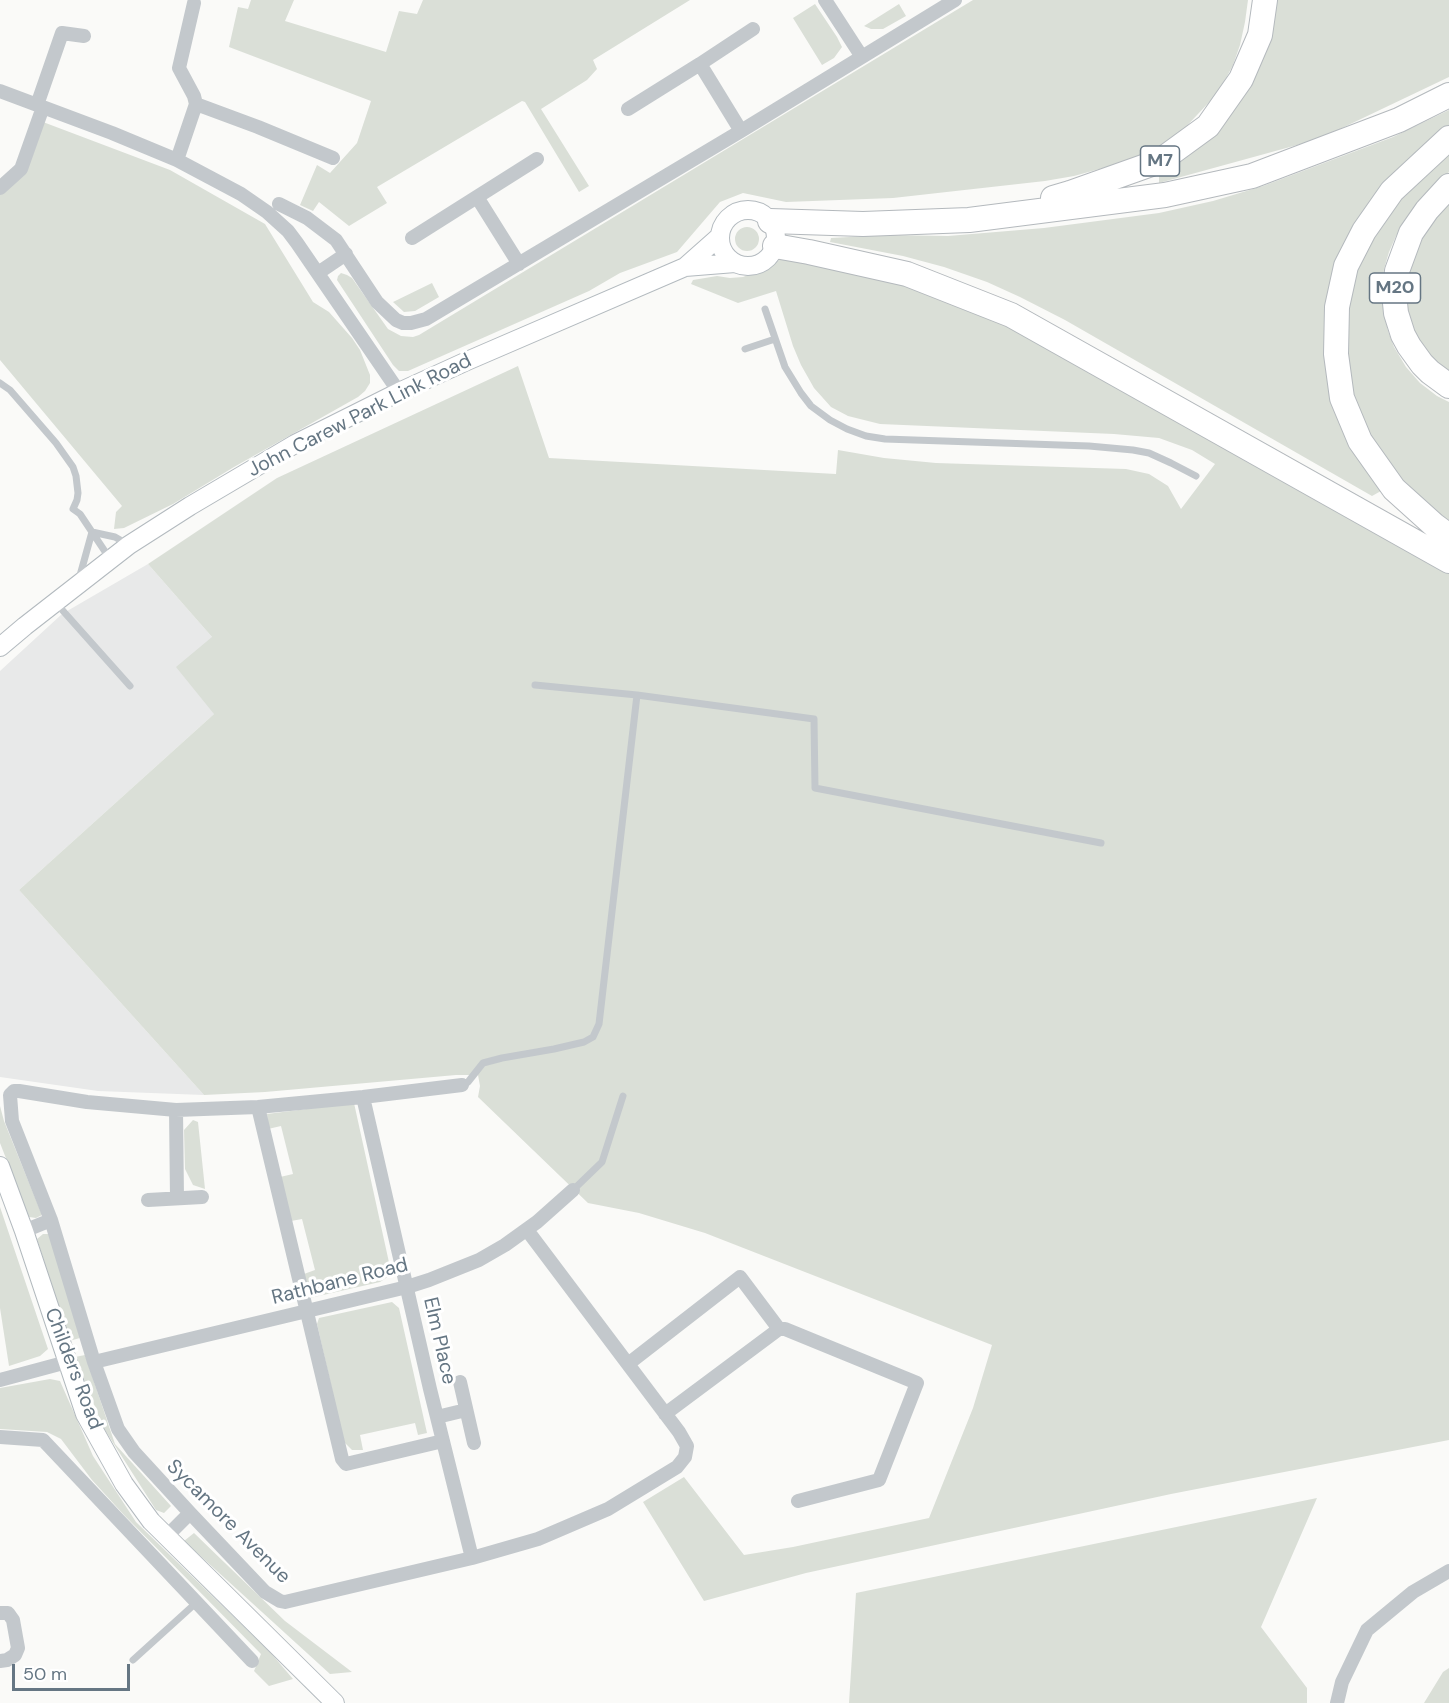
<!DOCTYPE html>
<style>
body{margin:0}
#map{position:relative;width:1449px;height:1703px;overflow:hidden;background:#fafaf8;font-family:"DM Sans",sans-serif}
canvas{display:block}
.scale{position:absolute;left:12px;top:1664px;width:118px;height:27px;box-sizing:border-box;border:3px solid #657683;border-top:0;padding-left:8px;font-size:18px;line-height:21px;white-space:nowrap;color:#657683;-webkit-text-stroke:4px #fff;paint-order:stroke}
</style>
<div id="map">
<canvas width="1449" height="1703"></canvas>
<div class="scale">50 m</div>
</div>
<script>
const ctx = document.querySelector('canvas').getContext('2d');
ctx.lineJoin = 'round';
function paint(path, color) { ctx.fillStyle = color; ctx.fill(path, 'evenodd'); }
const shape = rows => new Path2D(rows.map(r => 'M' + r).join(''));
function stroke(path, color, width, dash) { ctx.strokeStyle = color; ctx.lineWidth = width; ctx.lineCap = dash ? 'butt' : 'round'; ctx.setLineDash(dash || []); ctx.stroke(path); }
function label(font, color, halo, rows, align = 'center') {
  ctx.font = font + ' "DM Sans",sans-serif'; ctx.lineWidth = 6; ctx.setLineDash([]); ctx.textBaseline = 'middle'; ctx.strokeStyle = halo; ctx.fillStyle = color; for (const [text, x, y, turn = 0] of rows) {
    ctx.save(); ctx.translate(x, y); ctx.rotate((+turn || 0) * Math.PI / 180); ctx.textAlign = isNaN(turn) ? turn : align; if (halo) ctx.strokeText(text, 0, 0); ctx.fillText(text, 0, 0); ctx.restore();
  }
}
const built = shape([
 [148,564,212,637,214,714,19,890,204,1095,98,1091,0,1077,0,671,62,614]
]);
const green = shape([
 [251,0,294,0,285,21,386,52,399,11,417,14,423,0,690,0,593,60,597,69,587,80,541,109,589,186,579,192,525,102,522,101,377,187,387,203,349,226,319,202,313,211,300,205,317,165,330,173,357,143,371,101,229,47,238,7,248,9],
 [973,0,1248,0,1245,22,1240,45,1233,65,1224,82,1213,98,1182,131,1163,145,1138,157,1114,165,1074,176,1045,181,893,198,786,202,743,193,720,202,677,252,620,273,589,291,408,371,399,371,393,365,337,280,338,276,341,273,347,275,352,278,388,329,401,336,413,337,419,335],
 [1271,0,1449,0,1449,77,1319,139,1159,183,1159,172,1207,141,1245,95,1270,23],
 [815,4,837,37,842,47,834,58,822,65,793,18],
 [899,4,906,16,883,29,871,29,864,26],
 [1449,110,1449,127,1411,156,1391,177,1361,215,1349,234,1325,323,1381,491,1372,496,1065,320,1020,297,987,282,944,267,903,256,830,242,831,238,885,235,948,236,1044,228,1159,213,1213,201,1263,186,1393,137],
 [43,122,170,170,265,224,313,302,329,312,352,338,360,350,370,375,370,383,365,391,358,397,234,467,173,504,124,528,114,529,116,512,122,506,0,360,0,194],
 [1449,149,1449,172,1433,187,1406,220,1396,236,1389,252,1384,269,1381,293,1388,331,1394,347,1406,367,1420,383,1437,396,1449,402,1449,526,1375,454,1342,361,1348,286,1376,224],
 [1449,193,1449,378,1425,358,1400,296,1431,212],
 '735 239a12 12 0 1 1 24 0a12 12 0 1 1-24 0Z',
 [781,259,865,274,929,293,995,318,1449,569,1449,1440,1171,1494,806,1573,704,1601,643,1502,684,1477,744,1555,793,1547,929,1518,973,1408,992,1345,705,1233,639,1213,588,1203,478,1097,480,1086,478,1075,456,1075,265,1092,204,1095,19,890,214,714,176,667,212,637,148,564,277,478,518,366,549,458,836,474,838,450,884,458,936,463,1126,469,1149,474,1168,486,1181,509,1215,464,1192,450,1159,438,1114,434,880,424,848,416,831,407,814,388,801,365,793,346,776,291,738,303,691,284,693,280,717,276,730,278,743,277,770,266],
 [432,283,439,297,415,311,404,312,393,302],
 [354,1103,390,1267,389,1276,380,1282,310,1298,304,1274,315,1270,302,1219,291,1221,280,1177,293,1174,281,1126,268,1129,267,1114],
 [0,1106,4,1121,42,1215,36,1218,29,1217,0,1143],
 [193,1120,198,1122,205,1189,193,1185,185,1169,184,1130],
 [0,1207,48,1349,40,1356,9,1366,0,1308],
 [43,1234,49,1234,80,1338,69,1341,37,1239],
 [392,1302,399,1308,427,1433,418,1435,415,1423,360,1435,363,1450,352,1450,344,1442,317,1324,319,1318],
 [85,1355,115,1444,171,1506,164,1513,156,1510,103,1427,75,1357],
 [50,1379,60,1381,93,1456,136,1522,270,1652,293,1679,269,1686,254,1671,261,1654,124,1515,92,1480,61,1439,47,1432,0,1429,0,1388],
 [1317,1498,1261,1627,1307,1688,1307,1703,849,1703,856,1593],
 [194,1533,285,1621,352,1672,330,1674,184,1541],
 [1449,1668,1449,1703,1424,1703,1443,1672]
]);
const lane = shape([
 [765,309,785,367,801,393,811,406,830,420,847,429,866,436,885,439,1089,446,1133,450,1149,453,1171,463,1196,476],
 [745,349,775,339],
 [0,383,10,390,56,443,73,467,76,476,78,493,77,500,73,509,80,514,110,559],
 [79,579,92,532,115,537,127,544],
 [56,603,130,686],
 [535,685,637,695,814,719,815,788,1101,843],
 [462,1085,468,1082,483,1063,502,1058,554,1049,584,1042,593,1037,599,1024,637,695],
 [573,1190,602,1162,623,1096],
 [133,1660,197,1602]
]);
const street = shape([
 [825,0,862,57],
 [700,64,741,131],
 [0,91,112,133,177,160,241,194,267,212,288,231,297,243,399,392],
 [196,104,258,127,333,158],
 [37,105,62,33,84,36],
 [628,109,700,64,753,29],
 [177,160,196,104,194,96,179,68,194,3],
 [0,188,21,169,43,107],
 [477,197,519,264],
 [279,204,307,218,336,240,377,302,396,320,403,323,411,323,426,319,741,131,955,0],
 [412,238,537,159],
 [318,273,346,254],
 [462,1085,363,1097,258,1107,176,1110,87,1102,19,1091,14,1091,10,1095,12,1121,51,1220,94,1362,118,1429,134,1452,190,1513,265,1592,280,1601,285,1602,472,1558,538,1539,608,1509,677,1467,685,1457,687,1446,679,1432,527,1230],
 [363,1097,430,1389,472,1558],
 [258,1107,342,1459,346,1464,443,1441],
 [176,1110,177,1198],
 [148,1200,202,1197],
 [24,1231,51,1220],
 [779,1329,785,1329,917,1383,879,1480,798,1501],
 [94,1362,407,1287,429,1280,479,1260,505,1245,537,1222,573,1190],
 [628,1364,740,1277,779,1329,665,1414],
 [0,1380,67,1362],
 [460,1382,474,1443],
 [437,1417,466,1410],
 [0,1437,43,1440,252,1661],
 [166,1537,190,1513],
 [0,1613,8,1613,13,1620,18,1648,15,1655,7,1660,0,1661],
 [1337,1703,1342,1682,1367,1630,1413,1592,1449,1571]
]);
const secondary = shape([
 '720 238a28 28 0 1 1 56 0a28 28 0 1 1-56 0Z',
 [685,267,735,263],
 [0,647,25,626,129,545,190,506,295,444,399,392,467,361,685,267,720,236],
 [0,1166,24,1231,85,1414,124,1484,151,1521,335,1703]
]);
const highway = shape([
 [1449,138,1392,191,1364,231,1346,266,1337,307,1336,354,1342,398,1360,441,1394,489,1434,525,1449,536],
 [1449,186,1427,210,1411,233,1397,271,1394,293,1396,313,1403,335,1409,346,1422,364,1430,372,1449,386],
 [1053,198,1070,193,1160,161,1208,126,1241,79,1260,35,1265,0],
 [770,221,863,224,969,220,1165,195,1252,176,1399,120,1449,95],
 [775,246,809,252,907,274,1011,315,1449,561]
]);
const shields = [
 [1160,161,39],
 [1395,288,51]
];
const shieldNames = [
 ["M7",1160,161],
 ["M20",1395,288]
];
const streetNames = [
 ["John Carew Park Link Road",360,416,-27],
 ["Rathbane Road",340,1282,-14],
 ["Elm Place",439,1341,77],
 ["Childers Road",73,1369,69],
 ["Sycamore Avenue",228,1522,45]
];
paint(built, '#e8e9e9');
paint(green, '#dadfd7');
stroke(secondary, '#b3babf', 20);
stroke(highway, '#b4b9bd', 26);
stroke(lane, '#c3c8cc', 7);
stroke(street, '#c3c8cc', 14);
stroke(secondary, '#fff', 18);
stroke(highway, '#fff', 24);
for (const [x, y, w] of shields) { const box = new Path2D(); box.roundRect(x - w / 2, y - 15, w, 30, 4.5); ctx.fillStyle = '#fff'; ctx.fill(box); stroke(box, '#657683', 1.5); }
label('bold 18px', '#657683', null, shieldNames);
label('20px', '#657683', '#fff', streetNames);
</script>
